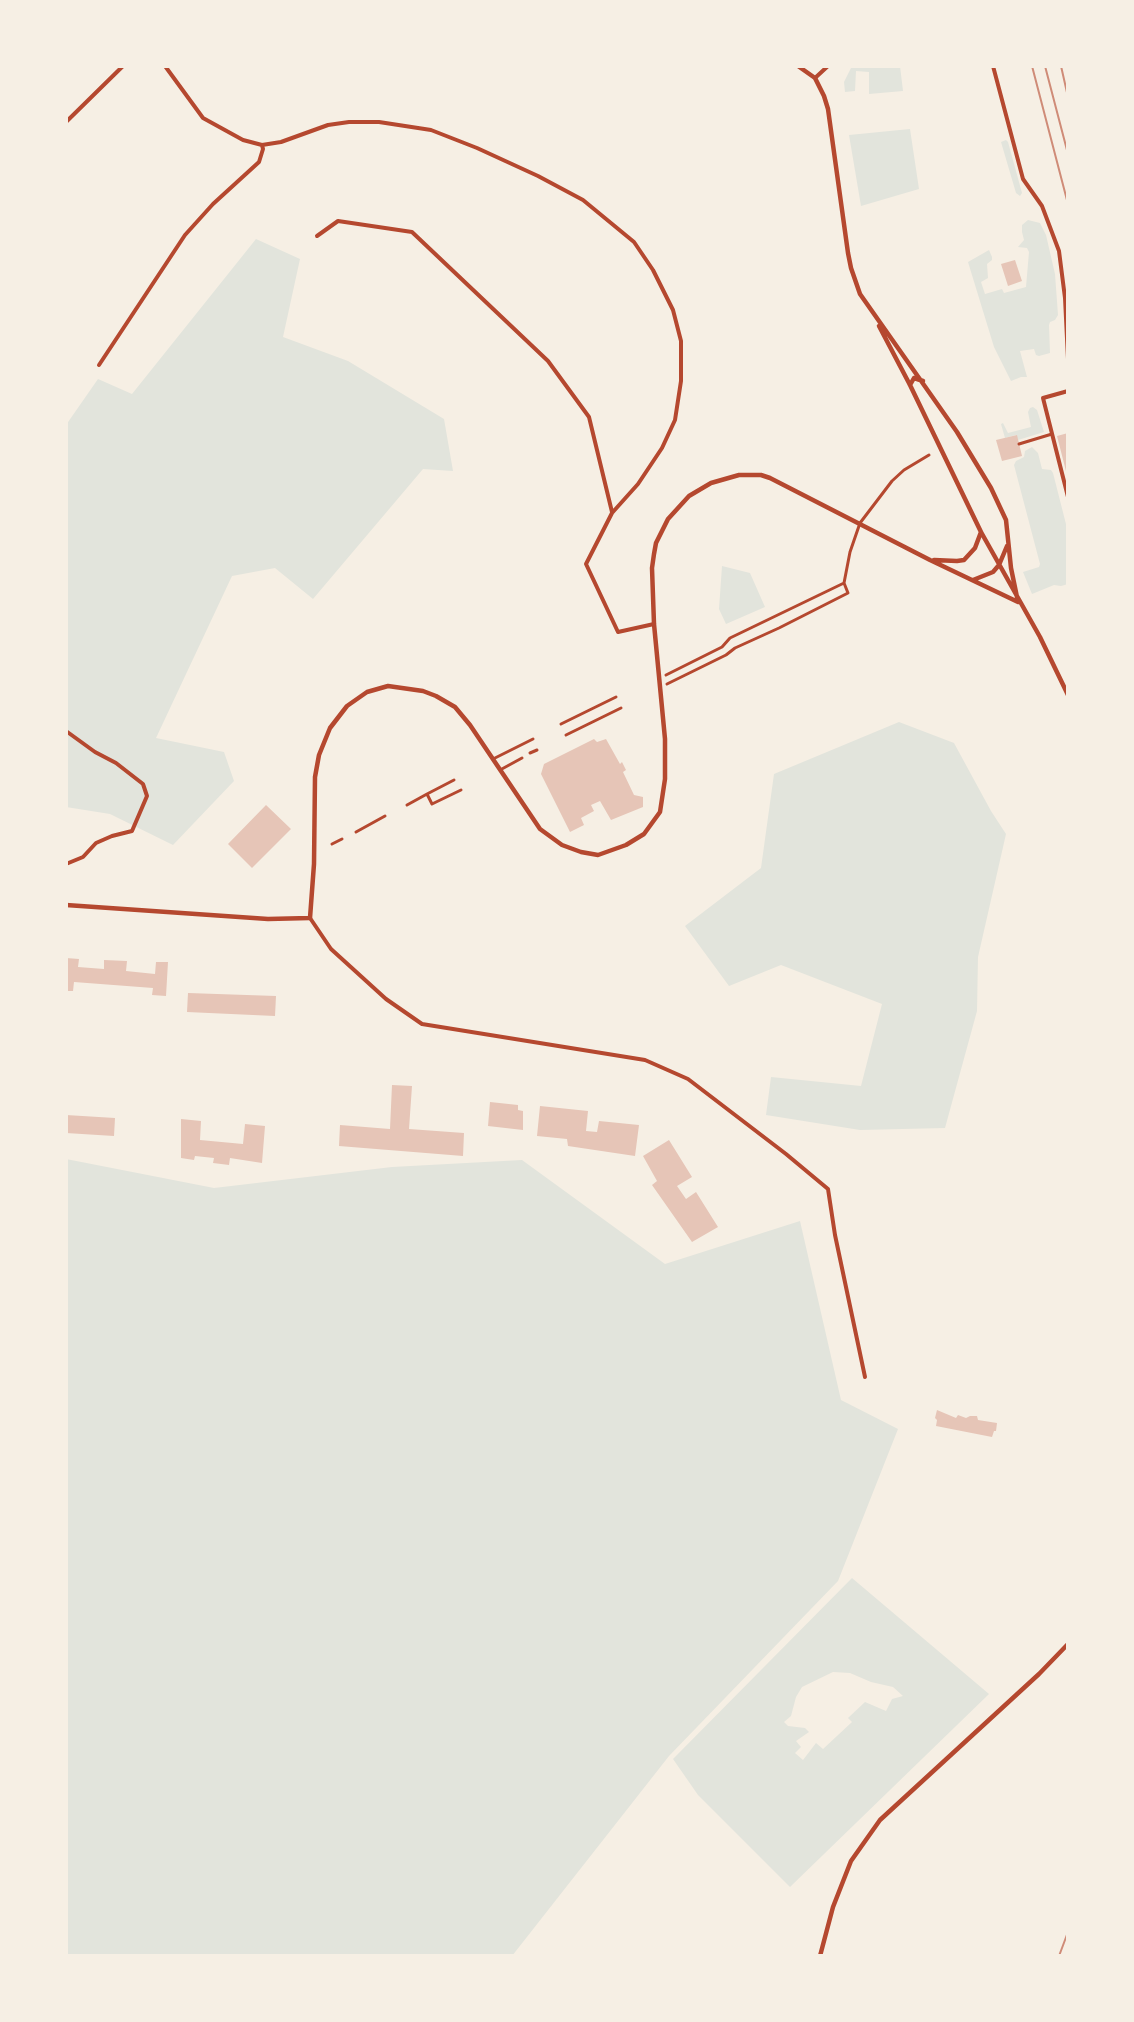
<!DOCTYPE html>
<style>
body{margin:0}
#map{position:relative;width:1134px;height:2022px;overflow:hidden;background:#f6efe4;font-family:"Noto Serif",serif}
canvas{display:block}
.frame{position:absolute;inset:0;border:68px solid #f6efe4;pointer-events:none}
</style>
<div id="map">
<canvas width="1134" height="2022"></canvas>
<div class="frame"></div>
</div>
<script>
const ctx = document.querySelector('canvas').getContext('2d');
ctx.lineJoin = 'round';
function paint(path, color) { ctx.fillStyle = color; ctx.fill(path, 'evenodd'); }
const shape = rows => new Path2D(rows.map(r => 'M' + r).join(''));
function stroke(path, color, width, dash) { ctx.strokeStyle = color; ctx.lineWidth = width; ctx.lineCap = dash ? 'butt' : 'round'; ctx.setLineDash(dash || []); ctx.stroke(path); }
const green = shape([
 [852,66,900,66,903,91,869,94,869,72,856,71,855,91,845,92,844,82],
 [910,129,919,189,861,206,849,135],
 [1006,140,1008,142,1022,193,1020,196,1016,193,1001,142],
 [1028,220,1040,223,1046,235,1055,274,1058,315,1055,320,1050,322,1049,325,1050,353,1039,356,1036,355,1034,349,1020,351,1027,377,1021,377,1011,381,994,347,968,262,989,250,992,257,992,260,987,264,988,278,981,282,985,294,1002,289,1004,293,1026,287,1029,252,1027,248,1018,247,1024,240,1022,232,1022,225],
 [256,239,300,259,283,337,348,361,444,419,453,471,423,469,313,599,275,568,232,576,156,738,224,752,234,781,173,845,110,814,66,807,66,425,98,379,132,394],
 [1033,407,1037,410,1044,432,1018,440,1016,435,1005,438,1001,424,1003,423,1008,433,1031,427,1028,412,1030,408],
 [1032,447,1038,453,1042,469,1051,470,1053,473,1068,532,1068,584,1061,586,1054,585,1032,594,1023,572,1039,567,1040,564,1014,465,1016,461,1024,457,1025,451],
 [722,566,750,573,765,607,726,624,719,609],
 [899,722,954,743,991,811,1006,834,978,957,977,1011,945,1128,860,1130,766,1115,771,1077,861,1086,882,1004,781,965,729,986,685,926,761,868,774,774],
 [66,1159,214,1188,392,1167,522,1160,665,1264,800,1221,841,1400,898,1429,838,1581,669,1756,512,1956,66,1956],
 [852,1578,989,1694,790,1887,698,1795,673,1759],
 [833,1672,850,1673,871,1682,893,1687,903,1696,892,1699,886,1711,865,1702,848,1718,852,1722,823,1749,816,1743,803,1760,795,1753,801,1747,796,1741,809,1732,805,1728,788,1726,784,1722,791,1716,796,1697,802,1687]
]);
const building = shape([
 [1015,260,1022,281,1008,286,1001,264],
 [1068,433,1068,475,1067,475,1057,436],
 [1017,435,1022,456,1002,461,996,440],
 [594,739,597,742,606,739,620,764,622,762,626,770,623,772,634,795,643,797,643,807,611,820,600,801,591,805,594,811,581,818,584,825,570,832,541,774,544,764],
 [266,805,291,829,252,868,228,844],
 [66,958,79,959,78,967,104,969,104,960,127,961,126,971,155,974,156,962,168,962,166,996,152,995,153,988,74,982,73,991,66,991],
 [188,993,276,996,275,1016,187,1012],
 [392,1085,412,1086,409,1129,464,1133,463,1156,339,1146,340,1125,390,1129],
 [490,1102,518,1105,518,1110,523,1111,523,1130,488,1126],
 [540,1106,588,1111,586,1131,597,1132,599,1121,639,1125,635,1156,568,1146,567,1139,537,1136],
 [66,1115,115,1118,114,1136,66,1133],
 [181,1119,201,1121,200,1140,243,1144,245,1124,265,1126,262,1163,230,1158,229,1165,213,1163,214,1158,195,1156,194,1160,181,1158],
 [669,1140,692,1177,677,1186,686,1199,696,1192,718,1227,692,1242,652,1185,657,1181,643,1156],
 [937,1410,956,1418,958,1415,966,1418,970,1416,977,1416,978,1420,997,1423,996,1431,994,1431,992,1437,936,1426,937,1420,935,1418]
]);
const pedestrian = shape([
 [1019,444,1052,434],
 [844,583,850,552,860,523,892,481,904,470,929,455],
 [666,675,722,647,730,638,844,583,848,593,779,628,735,648,726,655,667,684],
 [561,724,616,697],
 [566,735,621,708],
 [530,753,537,750],
 [493,759,533,739],
 [500,770,522,758],
 [454,780,427,794,432,804,461,790],
 [407,805,427,794],
 [356,832,385,816],
 [332,844,342,839]
]);
const minor = shape([
 [165,66,203,118,243,140,262,145,281,142,328,125,349,122,379,122,431,130,477,148,538,176,583,200,634,242,653,270,673,310,681,341,681,381,675,420,662,448,638,484,612,513,586,564,618,632,654,624],
 [993,66,1023,179,1042,206,1059,251,1065,298,1068,359],
 [815,78,828,66],
 [66,122,123,66],
 [317,236,338,221,412,232,548,361,589,417,612,512],
 [99,365,185,235,213,204,259,162,263,149,262,145],
 [1068,391,1043,398,1068,497],
 [66,731,95,752,116,763,143,784,147,796,132,831,112,836,96,843,83,857,66,864],
 [310,918,331,949,386,999,422,1024,645,1060,688,1079,786,1154,828,1189,835,1235,865,1377]
]);
const tertiary = shape([
 [798,66,815,78,824,96,828,109,848,253,851,268,860,294,957,432,991,488,1006,520,1011,568,1018,602],
 [879,326,910,385,981,532,1040,637,1068,695],
 [910,385,914,378,923,381],
 [934,560,957,561,964,560,975,548,981,532],
 [973,580,993,572,999,565,1007,546],
 [66,905,268,919,310,918,314,864,315,777,319,755,330,728,347,706,367,692,388,686,423,691,436,696,455,707,470,725,540,829,562,845,581,852,598,855,626,845,644,834,660,812,665,779,665,739,654,624,652,568,654,554,656,543,668,519,689,496,711,483,739,475,761,475,770,478,930,560,1018,602],
 [820,1956,833,1907,851,1861,880,1820,1039,1674,1068,1644]
]);
const rail = shape([
 [1032,66,1068,204],
 [1045,66,1068,154],
 [1061,66,1068,97],
 [1059,1956,1068,1932]
]);
paint(green, '#e2e4dc');
paint(building, '#e6c5b7');
stroke(pedestrian, '#b5482f', 3);
stroke(minor, '#b5482f', 4);
stroke(tertiary, '#b5482f', 4.5);
stroke(rail, '#cf8b77', 2);
</script>
